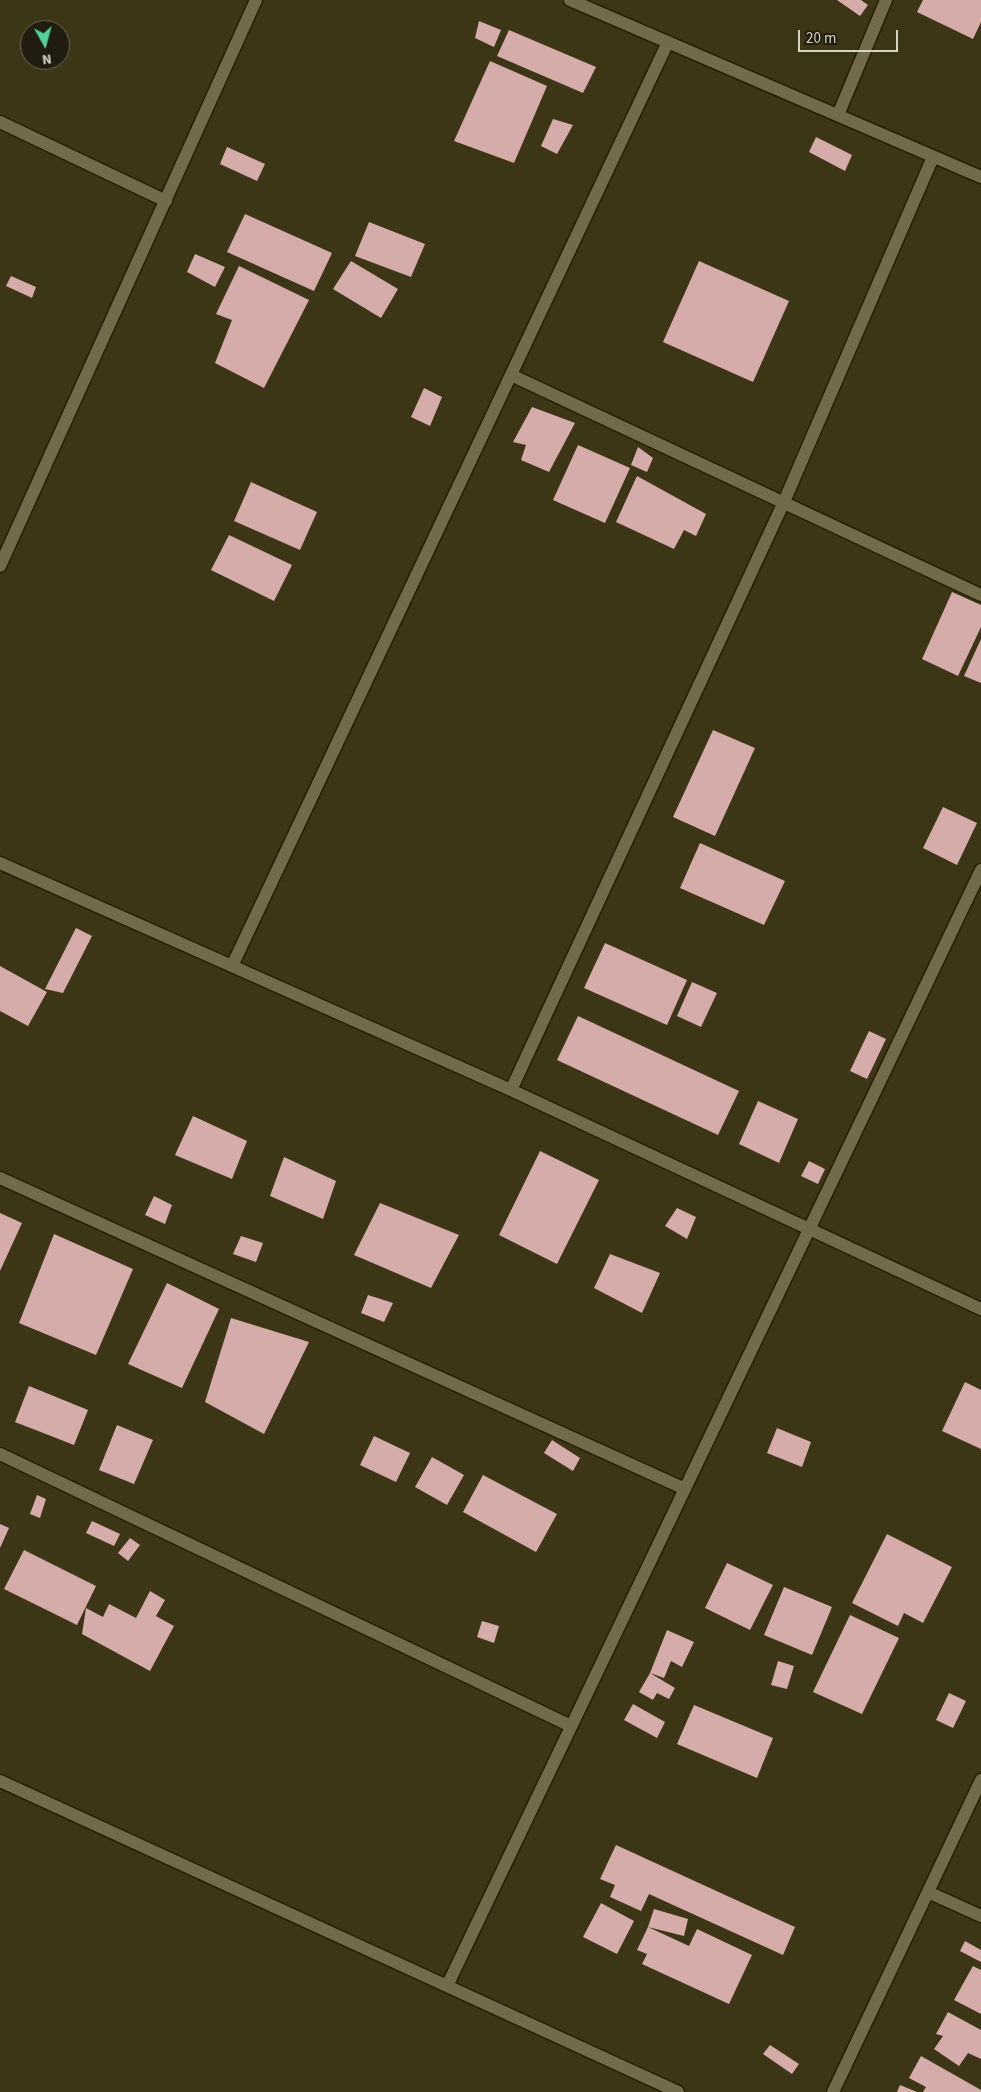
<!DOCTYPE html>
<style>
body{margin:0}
#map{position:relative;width:981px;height:2092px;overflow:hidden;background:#3d3616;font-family:"Source Sans 3",sans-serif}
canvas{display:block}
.north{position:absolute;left:20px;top:20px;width:50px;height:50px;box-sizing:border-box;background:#201d10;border:1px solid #696657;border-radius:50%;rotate:173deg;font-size:14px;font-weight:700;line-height:20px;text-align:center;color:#d7d3c1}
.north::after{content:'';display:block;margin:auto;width:18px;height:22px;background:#4fd398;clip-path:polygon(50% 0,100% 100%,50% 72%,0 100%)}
.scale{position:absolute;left:798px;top:30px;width:100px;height:22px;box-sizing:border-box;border:2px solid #d7d3c1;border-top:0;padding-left:6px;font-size:15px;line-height:18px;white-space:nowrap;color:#d7d3c1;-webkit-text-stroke:4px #201d10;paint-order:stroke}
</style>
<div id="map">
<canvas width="981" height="2092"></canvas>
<div class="north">N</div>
<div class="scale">20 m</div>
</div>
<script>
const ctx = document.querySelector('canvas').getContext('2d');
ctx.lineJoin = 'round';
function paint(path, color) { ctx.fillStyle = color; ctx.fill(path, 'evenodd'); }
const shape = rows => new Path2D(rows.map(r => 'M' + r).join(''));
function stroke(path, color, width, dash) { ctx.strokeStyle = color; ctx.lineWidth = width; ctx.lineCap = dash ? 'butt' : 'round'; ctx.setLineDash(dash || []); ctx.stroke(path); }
const building = shape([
 [837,0,861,0,868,5,860,16],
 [923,0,981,0,981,22,973,39,917,12],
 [479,21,501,30,494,47,475,38],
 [509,30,596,67,583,93,497,56],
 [490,61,547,86,514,163,454,141],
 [553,119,573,125,557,154,541,146],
 [816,137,852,155,845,171,809,152],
 [227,147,265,164,257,181,220,164],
 [245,214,332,253,314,291,227,252],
 [369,222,425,244,411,277,355,256],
 [195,254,225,267,215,287,187,272],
 [351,261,398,289,381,318,333,289],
 [699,261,789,301,753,382,663,342],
 [239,266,309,300,264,388,215,363,232,320,216,314],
 [11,276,36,287,32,298,6,286],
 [424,388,442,397,430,426,411,417],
 [532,407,575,423,549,472,521,460,526,445,513,442],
 [578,445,630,468,605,523,553,500],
 [638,447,653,458,647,472,631,465],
 [637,476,706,514,696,536,684,530,674,549,616,522],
 [251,482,317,512,300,550,234,521],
 [229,535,292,565,274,601,211,570],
 [952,592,981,605,981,627,958,676,922,659],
 [981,639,981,683,964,676],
 [713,730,755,748,715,836,673,817],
 [943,807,977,823,957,865,923,848],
 [700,843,785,881,764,925,680,888],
 [76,928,92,936,63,993,45,989],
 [605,943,687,980,667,1025,584,988],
 [0,966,47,992,28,1026,0,1011],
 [692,982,717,993,701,1027,677,1016],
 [578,1016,739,1091,718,1135,557,1060],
 [869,1031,886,1039,867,1079,850,1071],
 [758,1101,798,1119,779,1163,739,1144],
 [193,1116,247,1141,232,1179,175,1155],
 [540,1151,599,1180,557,1264,499,1235],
 [284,1157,336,1181,323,1219,270,1196],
 [809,1161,825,1169,818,1184,801,1176],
 [154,1196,172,1205,165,1224,145,1215],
 [380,1203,459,1235,431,1288,354,1255],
 [677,1208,696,1217,687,1239,665,1226],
 [0,1213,22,1223,0,1271],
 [54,1234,133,1269,96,1355,19,1323],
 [241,1236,263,1243,256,1262,233,1254],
 [610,1254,660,1273,642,1313,594,1288],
 [167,1283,219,1309,182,1388,128,1364],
 [368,1295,393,1303,384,1322,361,1313],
 [231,1318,309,1342,264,1434,205,1402],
 [965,1382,981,1390,981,1449,942,1431],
 [29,1386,88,1410,74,1445,15,1422],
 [117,1425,153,1440,134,1484,99,1470],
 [777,1428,811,1442,802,1467,767,1453],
 [374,1436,410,1453,396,1482,360,1465],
 [552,1440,580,1458,573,1471,544,1453],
 [432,1457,464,1475,447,1505,415,1487],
 [483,1475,557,1514,536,1552,463,1512],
 [37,1495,46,1499,40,1518,30,1514],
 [92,1521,120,1534,114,1546,86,1533],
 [0,1524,9,1528,0,1548],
 [887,1534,952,1567,923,1623,904,1613,898,1626,852,1603],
 [130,1538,140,1545,128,1561,118,1553],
 [24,1550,96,1586,77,1625,4,1589],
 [727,1563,773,1585,750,1630,705,1608],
 [784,1587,832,1607,812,1655,764,1635],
 [150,1591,165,1600,156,1616,174,1626,150,1671,82,1634,86,1608,103,1617,109,1604,136,1618],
 [850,1615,899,1638,862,1714,813,1692],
 [482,1621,499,1626,494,1643,477,1637],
 [667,1630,694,1642,682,1667,671,1661,664,1678,650,1673],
 [778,1661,794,1666,787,1689,771,1685],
 [650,1673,675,1688,669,1699,657,1693,653,1700,639,1692],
 [949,1693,966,1701,953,1728,936,1720],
 [633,1704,665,1722,657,1738,624,1720],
 [694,1705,773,1738,757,1778,677,1744],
 [616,1845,795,1927,783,1955,649,1894,641,1911,610,1897,615,1885,600,1879],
 [601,1903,634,1921,617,1954,583,1937],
 [654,1909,688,1919,684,1936,648,1927],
 [648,1927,689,1946,697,1929,752,1955,729,2004,642,1964,647,1954,637,1950],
 [965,1941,981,1950,981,1962,960,1951],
 [973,1966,981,1970,981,2014,954,2000],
 [948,2012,981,2030,981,2059,968,2053,959,2066,934,2049,943,2036,936,2034],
 [770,2045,799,2064,792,2074,763,2054],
 [921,2056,981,2090,981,2092,923,2092,926,2087,909,2078],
 [900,2085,917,2092,897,2092]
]);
const minor = shape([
 [570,0,981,177],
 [838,115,886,0],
 [0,122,166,201],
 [511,375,981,595],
 [0,566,256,0],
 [0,863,511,1090,981,1309],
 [232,966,668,42],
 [511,1090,783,504,933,157],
 [0,1178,685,1489],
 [0,1454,571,1726],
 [0,1781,678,2092],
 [928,1892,981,1916],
 [447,1986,981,870],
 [833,2092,981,1780]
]);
paint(building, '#d5acaa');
stroke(minor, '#241d00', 15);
stroke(minor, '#726a49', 12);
</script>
